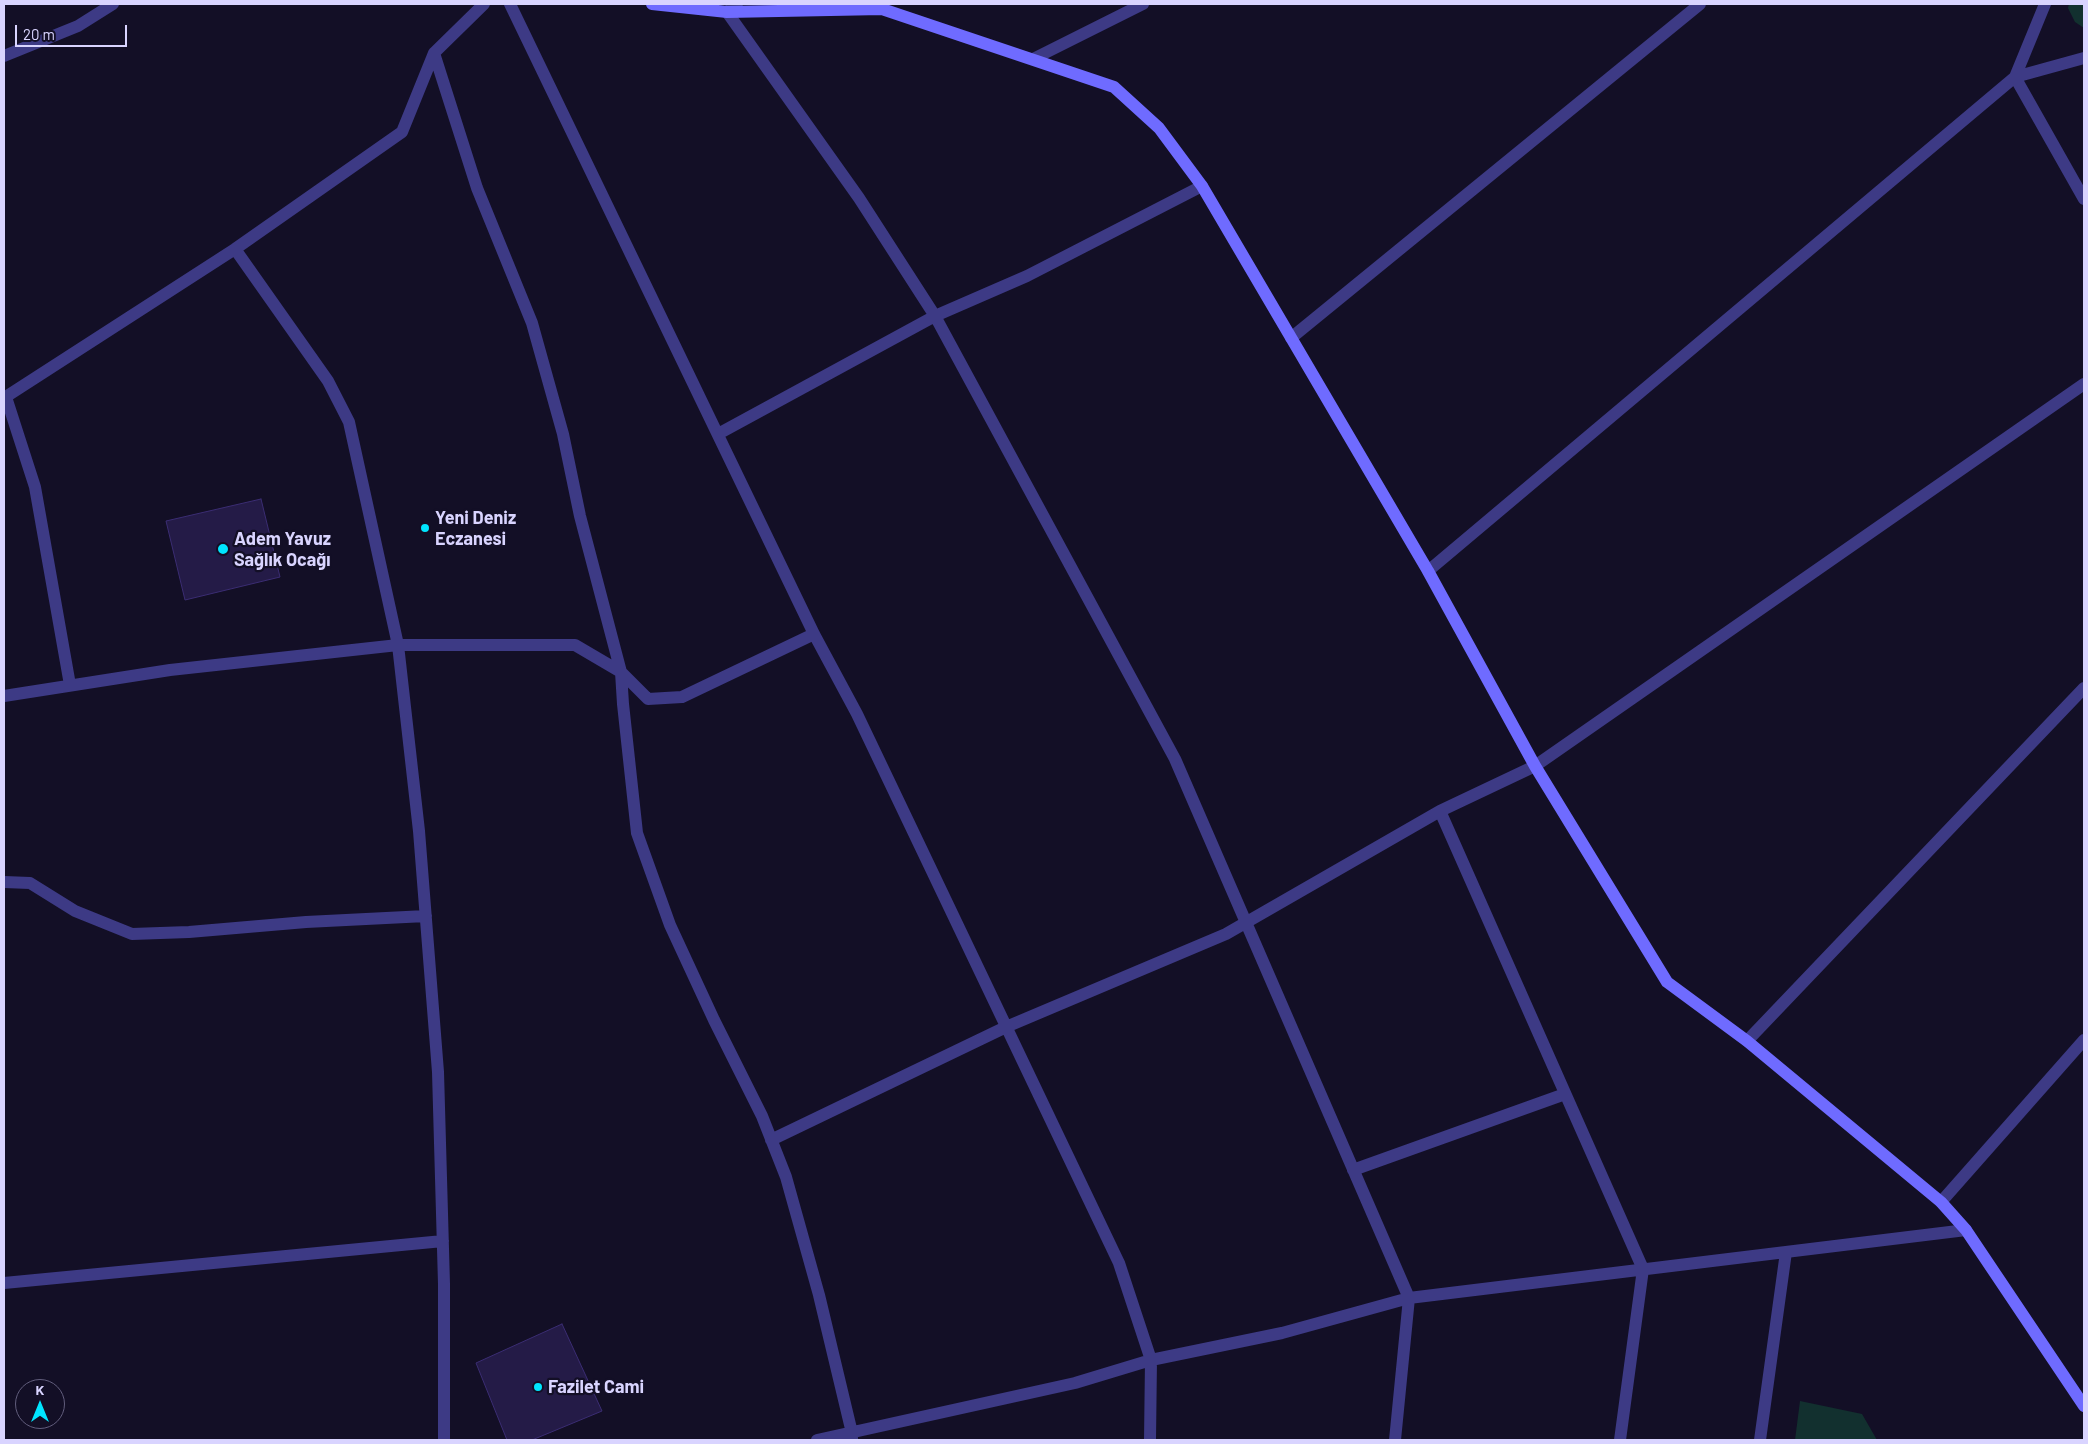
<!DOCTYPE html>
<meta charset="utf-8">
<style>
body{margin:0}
#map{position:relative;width:2088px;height:1444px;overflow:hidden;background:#130f26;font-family:Barlow,sans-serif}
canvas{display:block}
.frame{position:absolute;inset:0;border:5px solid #d9d4ff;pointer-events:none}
.north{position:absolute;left:15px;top:1379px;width:50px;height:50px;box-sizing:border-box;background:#130f26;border:1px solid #625e7d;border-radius:50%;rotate:0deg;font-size:14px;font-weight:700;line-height:20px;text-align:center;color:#d9d4ff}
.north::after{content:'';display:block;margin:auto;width:18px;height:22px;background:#00e5ff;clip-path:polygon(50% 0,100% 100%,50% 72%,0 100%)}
.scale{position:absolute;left:15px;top:25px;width:112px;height:22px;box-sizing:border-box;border:2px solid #d9d4ff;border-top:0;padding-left:6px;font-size:15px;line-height:18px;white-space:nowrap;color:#d9d4ff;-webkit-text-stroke:4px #130f26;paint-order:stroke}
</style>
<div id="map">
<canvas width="2088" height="1444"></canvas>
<div class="frame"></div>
<div class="north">K</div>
<div class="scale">20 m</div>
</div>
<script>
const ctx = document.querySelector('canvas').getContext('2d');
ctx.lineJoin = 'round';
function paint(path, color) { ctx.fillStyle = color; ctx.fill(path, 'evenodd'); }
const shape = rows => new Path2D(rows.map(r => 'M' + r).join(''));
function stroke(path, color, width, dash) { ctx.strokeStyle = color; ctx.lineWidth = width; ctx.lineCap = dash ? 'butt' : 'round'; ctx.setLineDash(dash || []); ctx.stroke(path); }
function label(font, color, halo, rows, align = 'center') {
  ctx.font = font + ' Barlow,sans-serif'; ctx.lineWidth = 4.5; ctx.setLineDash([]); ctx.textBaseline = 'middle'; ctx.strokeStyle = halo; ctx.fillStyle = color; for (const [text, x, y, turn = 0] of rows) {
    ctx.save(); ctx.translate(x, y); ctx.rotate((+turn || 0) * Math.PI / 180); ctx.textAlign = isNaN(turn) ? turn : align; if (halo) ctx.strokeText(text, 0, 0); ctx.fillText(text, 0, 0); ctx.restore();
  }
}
const green = shape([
 [2069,4,2084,4,2084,28,2075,22,2068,8],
 [1800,1401,1862,1414,1877,1440,1795,1440]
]);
const building = shape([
 [261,499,280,577,185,600,166,521,261,499],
 [562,1324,602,1411,532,1440,507,1440,476,1363,562,1324]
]);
const street = shape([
 [510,4,814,634,857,714,1119,1263,1151,1360,1150,1440],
 [737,4,727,12,859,198,935,316,1175,759,1409,1298,1395,1440],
 [2045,4,2015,77,2084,199],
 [434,53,477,188,532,323,563,434,580,516,621,672,623,704,637,833,670,925,714,1020,762,1116,786,1177,819,1295,852,1433,852,1440],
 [4,56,78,26,113,4],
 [1033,59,1143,4],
 [235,249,328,381,349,422,398,645,419,831,438,1072,444,1284,444,1440],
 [1291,338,1700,4],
 [6,397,35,487,70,685],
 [4,398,235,249,402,132,434,53,484,4],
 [718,434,935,316,1027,276,1202,186],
 [1428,571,2015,77,2084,58],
 [4,696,170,670,398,645,575,645,621,672,648,699,682,697,814,634],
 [1440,811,1643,1269,1620,1440],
 [4,882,30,883,75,911,132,934,189,932,306,922,426,916],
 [1747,1041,2084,688],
 [771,1140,1006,1027,1226,934,1440,811,1535,766,2084,384],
 [1353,1170,1565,1094],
 [1941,1202,2084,1040],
 [4,1283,443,1241],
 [817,1440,1075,1383,1151,1360,1282,1333,1409,1298,1966,1230],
 [1760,1440,1786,1252]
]);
const secondary = shape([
 [652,4,727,12,882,9,1114,87,1159,128,1202,186,1428,571,1535,766,1667,982,1747,1041,1941,1202,1966,1230,2084,1406]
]);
const markers = [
 [425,528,5,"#00e5ff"],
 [223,549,6,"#00e5ff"],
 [538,1387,5,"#00e5ff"]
];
const poiNames = [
 ["Yeni Deniz",435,518],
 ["Eczanesi",435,539],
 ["Adem Yavuz",234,539],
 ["Sağlık Ocağı",234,560],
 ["Fazilet Cami",548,1387]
];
paint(green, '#12302f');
paint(building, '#241b47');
stroke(building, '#3b2d73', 1);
stroke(street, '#3d3a85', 12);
stroke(secondary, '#6f6bff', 12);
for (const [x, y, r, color] of markers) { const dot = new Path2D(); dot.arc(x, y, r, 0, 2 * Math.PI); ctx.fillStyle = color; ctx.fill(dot); stroke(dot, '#130f26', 2); }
label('bold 18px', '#d9d4ff', '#130f26', poiNames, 'left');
</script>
